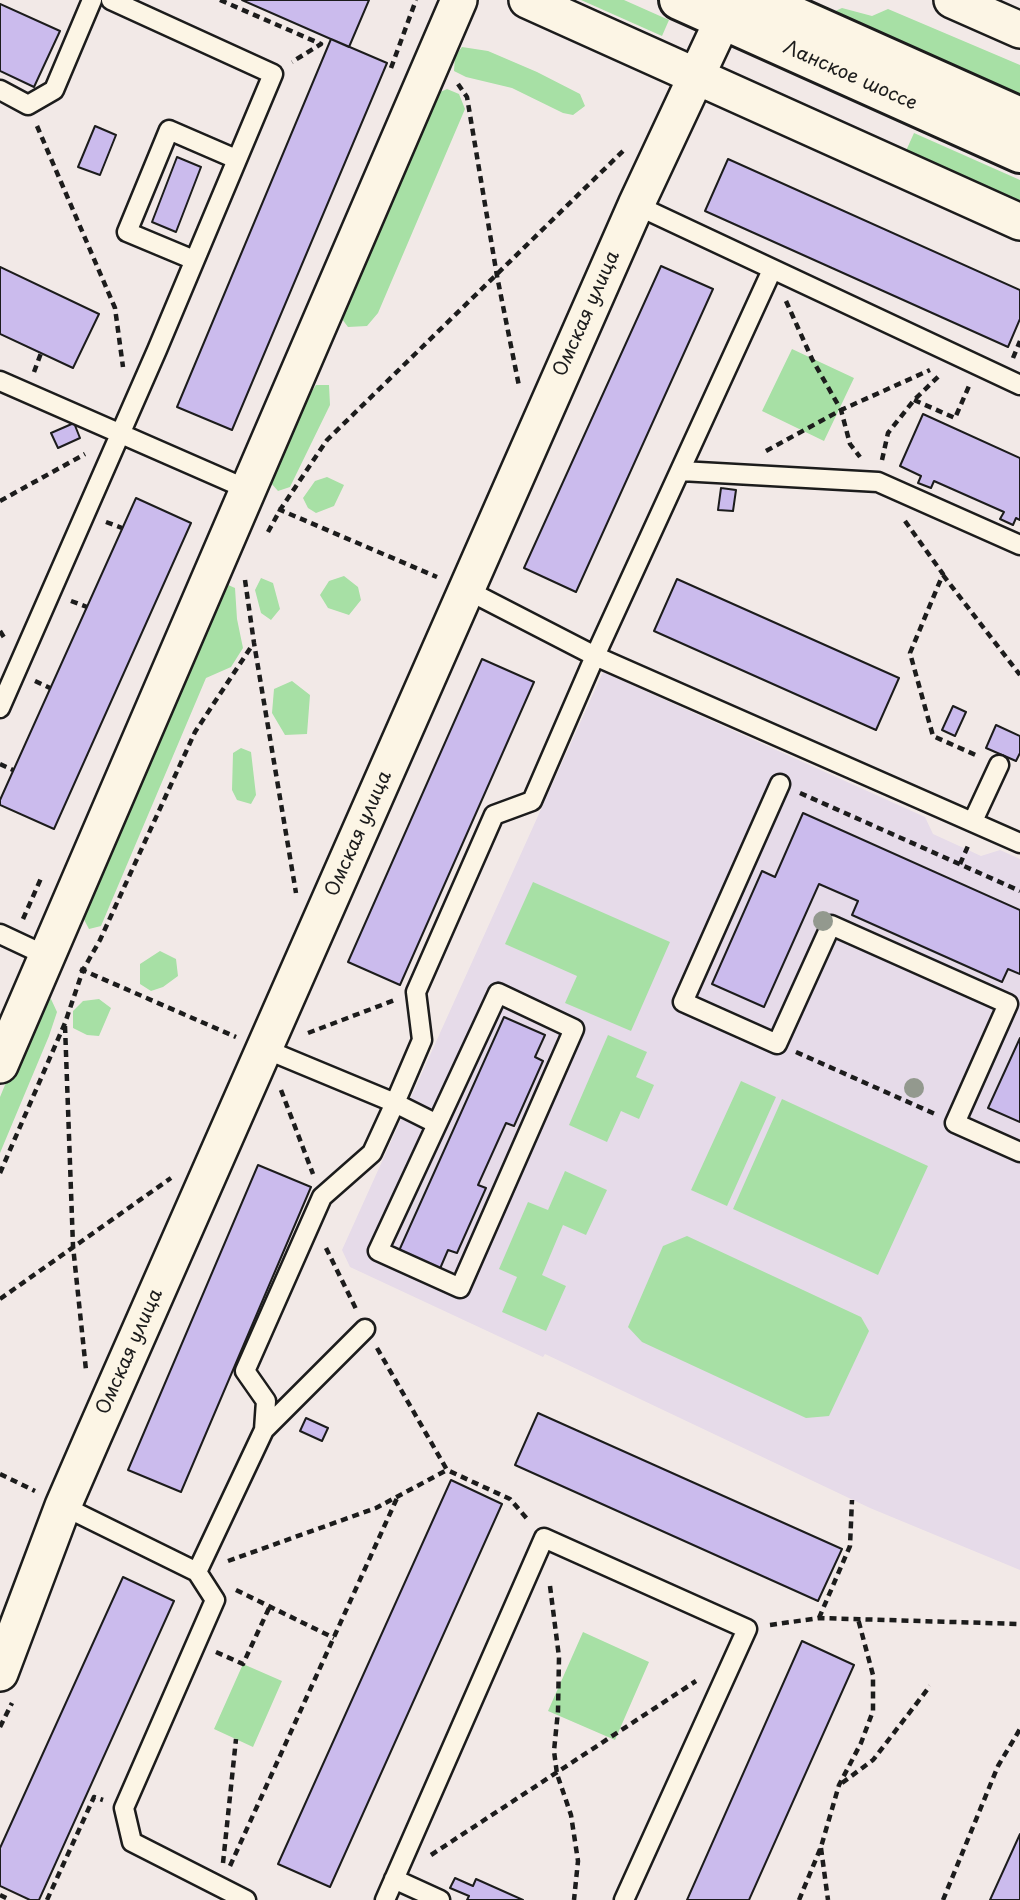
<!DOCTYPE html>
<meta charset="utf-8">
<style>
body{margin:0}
canvas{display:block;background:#f2e9e7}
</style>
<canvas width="1020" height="1900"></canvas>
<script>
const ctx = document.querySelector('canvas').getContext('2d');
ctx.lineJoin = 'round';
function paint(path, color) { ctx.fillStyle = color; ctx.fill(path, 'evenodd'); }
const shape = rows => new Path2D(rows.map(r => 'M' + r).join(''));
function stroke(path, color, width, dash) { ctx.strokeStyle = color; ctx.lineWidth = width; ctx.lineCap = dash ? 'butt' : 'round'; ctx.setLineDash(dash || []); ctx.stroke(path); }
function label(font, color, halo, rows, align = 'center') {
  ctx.font = font + ' "Playpen Sans",sans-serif'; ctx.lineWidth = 6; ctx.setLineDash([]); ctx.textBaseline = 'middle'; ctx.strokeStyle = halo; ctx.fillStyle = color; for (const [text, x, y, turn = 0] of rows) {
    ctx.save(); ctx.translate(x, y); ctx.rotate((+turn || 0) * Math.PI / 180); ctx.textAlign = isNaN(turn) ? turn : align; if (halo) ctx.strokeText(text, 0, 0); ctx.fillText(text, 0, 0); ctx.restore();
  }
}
const built = shape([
 [603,672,925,817,933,834,968,850,981,856,1000,850,1020,859,1020,1570,870,1508,545,1354,543,1357,350,1267,342,1250]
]);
const green = shape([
 [581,0,624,0,669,20,662,36],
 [842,8,872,16,888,9,1020,65,1020,102,824,16],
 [462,47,488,51,537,72,580,94,585,106,573,115,563,113,512,88,466,77,454,71,455,56],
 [447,89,459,94,465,109,378,313,367,326,348,327,339,315,436,94],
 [914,133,1020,180,1020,205,905,153],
 [792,349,854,378,824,441,762,411],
 [316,385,329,385,330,405,290,487,278,491,270,482,301,408],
 [327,477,344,485,334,506,316,513,308,508,303,498,315,481],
 [344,576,358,587,361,600,349,615,328,608,320,595,329,581],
 [261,578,273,583,280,609,271,620,261,613,255,590],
 [226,584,235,588,237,619,243,648,231,667,206,678,101,926,89,929,80,912],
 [292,681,310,695,307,734,285,735,272,713,274,689],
 [241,748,251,752,256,795,251,804,237,800,232,790,233,753],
 [533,882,670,942,631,1031,565,1003,577,976,505,944],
 [160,951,176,959,178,976,163,987,151,991,140,984,140,964],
 [51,999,57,1012,49,1036,0,1153,0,1097,40,1000],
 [99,999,111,1008,99,1036,87,1035,73,1028,73,1011,83,1001],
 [608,1035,647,1052,636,1077,654,1085,639,1119,621,1111,607,1142,569,1125],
 [741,1081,776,1097,727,1206,691,1190],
 [782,1099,928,1166,878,1275,733,1209],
 [565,1171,607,1190,586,1235,563,1225,542,1275,566,1286,546,1331,502,1312,517,1277,499,1269,528,1202,548,1210],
 [687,1236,861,1317,869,1331,829,1416,806,1418,642,1342,628,1327,663,1246],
 [583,1632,649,1662,615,1740,548,1711],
 [243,1664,282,1681,253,1747,214,1729]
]);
const building = shape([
 [242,0,369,0,349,47,242,0],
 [0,4,60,31,34,87,0,71,0,4],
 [331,39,387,63,232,430,177,407,331,39],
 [95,126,116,135,100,175,78,167,95,126],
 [177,157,201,167,176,232,152,222,177,157],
 [728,159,1020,290,1020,319,1008,347,705,211,728,159],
 [661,266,713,289,576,592,524,568,661,266],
 [0,267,99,314,73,368,0,334,0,267],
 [923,414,1020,458,1020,520,1016,518,1013,525,1000,519,1004,512,934,481,931,488,918,483,921,476,900,466,923,414],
 [74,423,80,438,58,448,51,433,74,423],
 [721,488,736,490,733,511,718,510,721,488],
 [136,498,191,523,54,829,0,805,0,800,136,498],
 [677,579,899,678,876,730,654,631,677,579],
 [482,659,534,682,400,985,348,962,482,659],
 [953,706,966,712,955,736,942,730,953,706],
 [996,725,1020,736,1020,753,1016,761,986,748,996,725],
 [803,813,1020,910,1020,974,1008,969,1002,982,852,915,858,901,819,884,764,1007,712,984,762,871,775,877,803,813],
 [504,1017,545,1035,535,1057,543,1061,514,1126,506,1123,478,1185,486,1188,457,1253,448,1250,439,1271,398,1253,504,1017],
 [1020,1038,1020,1122,988,1108,1020,1038],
 [258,1165,311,1187,181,1492,128,1470,258,1165],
 [538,1413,842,1549,818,1601,515,1465,538,1413],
 [306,1418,328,1428,322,1441,300,1431,306,1418],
 [451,1480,502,1504,330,1887,278,1864,451,1480],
 [123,1577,174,1601,39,1900,30,1900,0,1886,0,1848,123,1577],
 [802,1641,854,1665,749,1900,687,1900,802,1641],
 [1020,1834,1020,1900,990,1900,1020,1834],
 [455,1878,473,1886,476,1879,523,1900,467,1900,469,1896,450,1888,455,1878]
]);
const path = shape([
 [220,0,321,44,292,62],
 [391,68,416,0],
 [458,84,467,97,497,276,519,386],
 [37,126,115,308,123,367],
 [786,301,812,359,841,410,850,444,860,457],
 [1013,358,1020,341],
 [34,372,41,353],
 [914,400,955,418,969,386],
 [766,451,841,410,930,370],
 [882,460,888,433,914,400,941,374],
 [0,501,85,454],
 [278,509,437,577],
 [905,521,943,574,910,653,933,736,978,756],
 [106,522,122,528],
 [268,532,280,510,327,440,623,151],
 [943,575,1020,675],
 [245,580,254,643,296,893],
 [71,601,87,607],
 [0,631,5,639],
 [35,681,50,688],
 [0,764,13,770],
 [800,793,1020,891],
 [960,864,968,846],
 [23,919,42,876],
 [80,969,236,1037],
 [65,1026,73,1246,86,1370],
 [308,1033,395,1000],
 [796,1052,935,1114],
 [281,1090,313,1174],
 [0,1173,65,1023,83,970,100,940,195,732,253,644],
 [326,1248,356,1309],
 [0,1299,171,1178],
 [377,1348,447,1470,510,1499,529,1521],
 [0,1474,35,1491],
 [228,1561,376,1508,447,1470],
 [550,1586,559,1657,558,1711,554,1751,557,1774,571,1815,578,1861,574,1900],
 [236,1590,334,1638],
 [819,1618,850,1546,852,1500],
 [770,1625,819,1618,1020,1624],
 [216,1652,243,1664,270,1606],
 [0,1727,12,1703],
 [842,1783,873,1760,930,1686],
 [821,1848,828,1900],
 [431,1855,696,1681],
 [223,1863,236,1739],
 [230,1866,398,1496],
 [0,1895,10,1900],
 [47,1900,94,1797,103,1800],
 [799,1900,821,1847,839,1785,861,1743,873,1711,873,1675,858,1619],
 [943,1900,998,1766,1020,1729]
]);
const service = shape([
 [0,90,28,105,54,90,92,0],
 [636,205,1020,385],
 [194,260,127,232,169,130,236,159],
 [0,381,249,490],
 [681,471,878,482,1020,545],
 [467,590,595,656,1020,843],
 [0,708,157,350,273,74,111,0],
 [780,784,683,1002,777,1044,831,925,1008,1004,955,1123,1020,1152],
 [973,821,999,765],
 [0,934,47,956],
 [498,993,574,1029,460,1288,378,1251,498,993],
 [437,1124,395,1103,422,1040,416,992,494,815,532,801,595,656,772,270],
 [264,1430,365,1329],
 [63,1506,197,1572,264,1430,266,1401,245,1371,322,1197,372,1153,395,1103,265,1049],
 [197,1572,215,1600,124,1808,132,1842,246,1900],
 [394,1879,440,1900],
 [385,1900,544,1538,747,1629,624,1900]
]);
const minor = shape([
 [527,0,1020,222],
 [952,0,1020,30],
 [0,1065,459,0],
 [0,1673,63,1506,93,1437,636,205,732,0]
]);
const secondary = shape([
 [679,0,1020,153],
 [758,0,1020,117]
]);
const trees = [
 [823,921],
 [914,1088]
];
const streetNames = [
 ["Ланское шоссе",850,76,24],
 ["Омская улица",587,314,-66],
 ["Омская улица",359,834,-66],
 ["Омская улица",130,1352,-66]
];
paint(built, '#e6dbe9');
paint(green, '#a7e0a5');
paint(building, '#cbbbed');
stroke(building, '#1c1c1c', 2);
stroke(service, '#1c1c1c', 23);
stroke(minor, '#1c1c1c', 40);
stroke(secondary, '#1c1c1c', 44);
stroke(path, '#1c1c1c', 4.5, [7, 5]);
stroke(service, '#fcf5e5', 18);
stroke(minor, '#fcf5e5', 35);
stroke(secondary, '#fcf5e5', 38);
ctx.fillStyle = '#93998e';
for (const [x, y] of trees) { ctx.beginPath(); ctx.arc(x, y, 10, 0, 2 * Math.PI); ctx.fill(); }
label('19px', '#1c1c1c', '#fcf5e5', streetNames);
</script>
